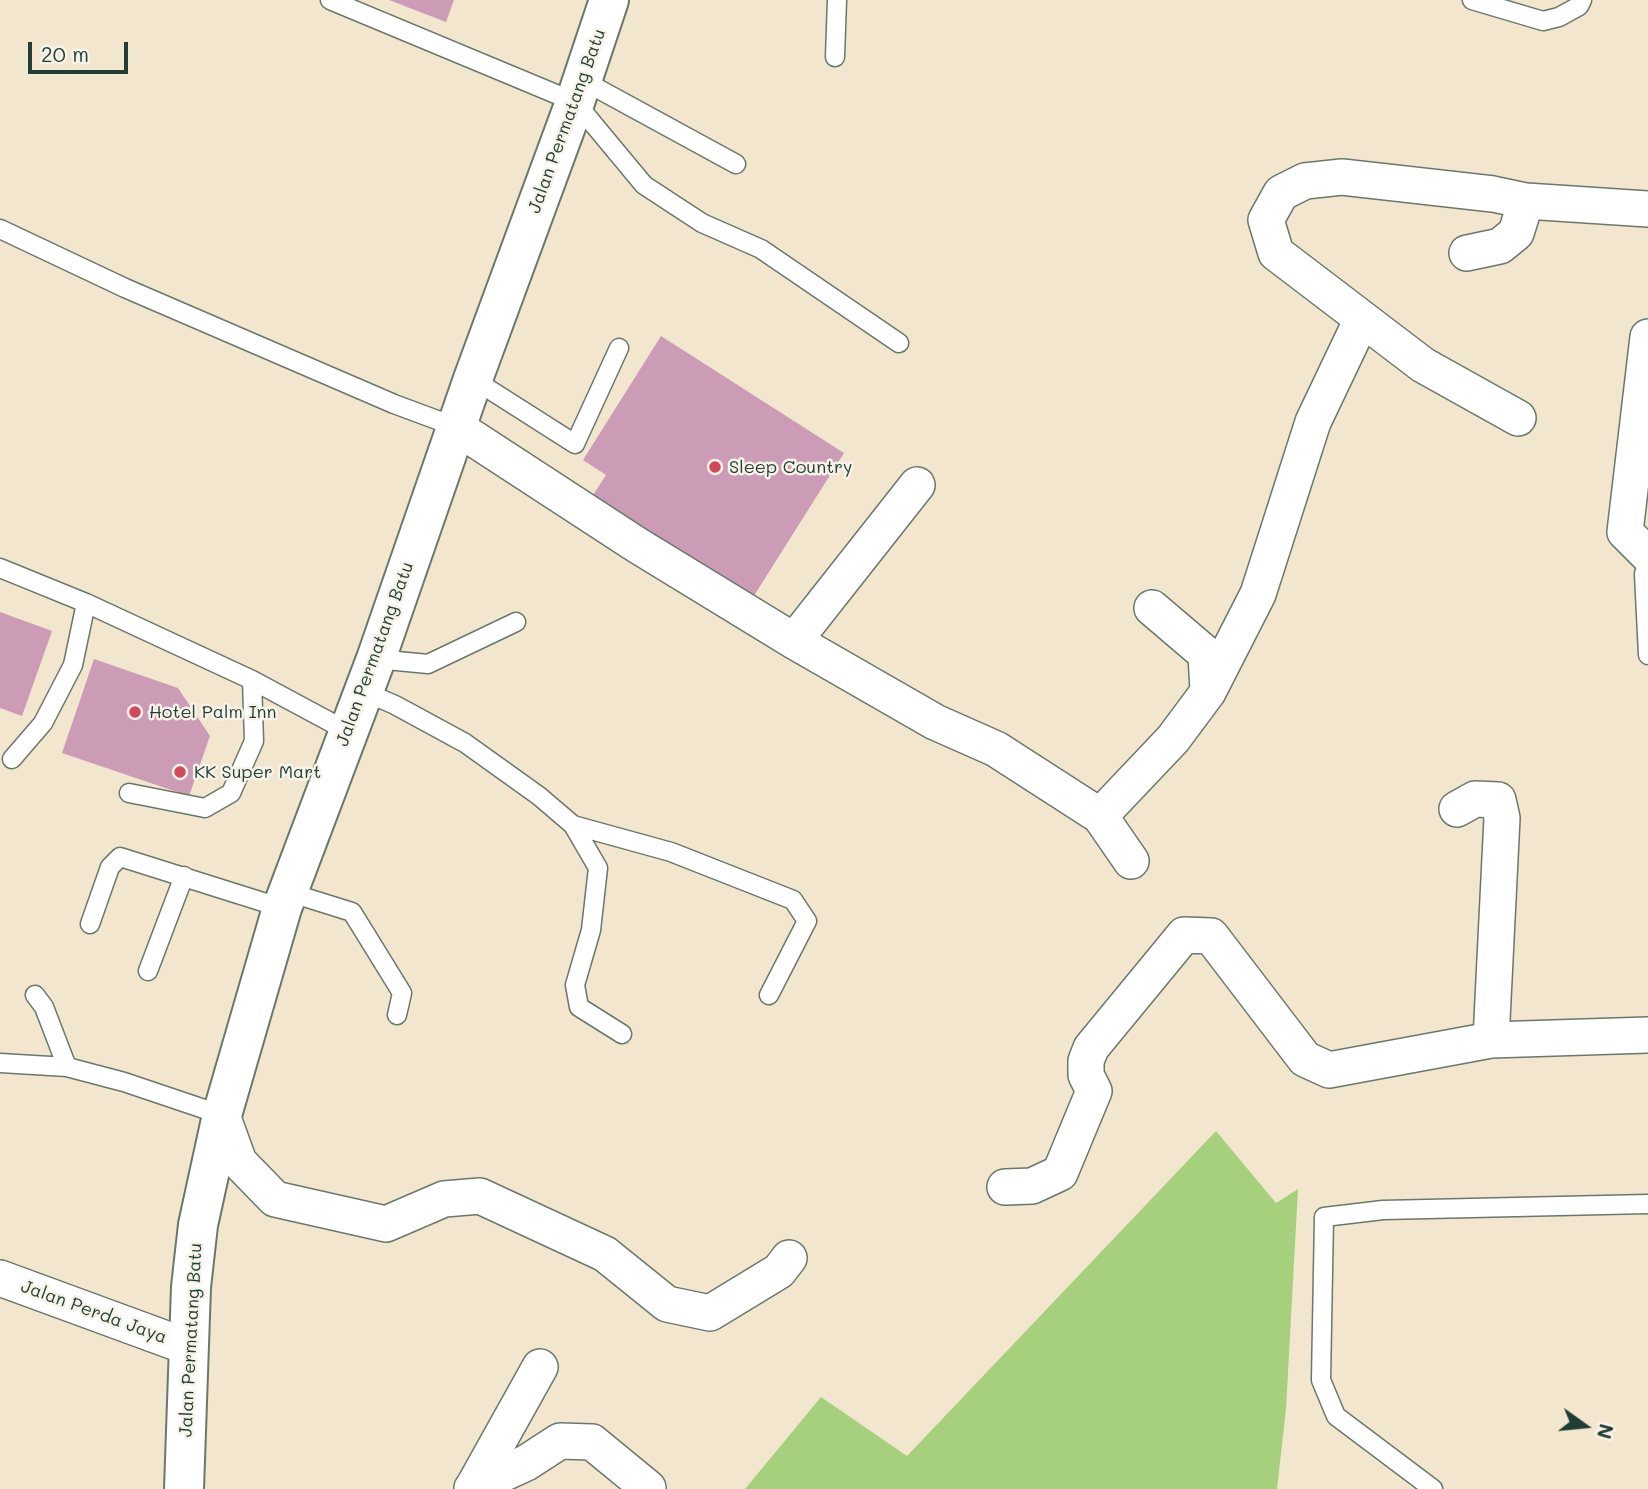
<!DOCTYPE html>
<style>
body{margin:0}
#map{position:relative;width:1648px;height:1489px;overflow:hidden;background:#f3e6ce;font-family:Mali,sans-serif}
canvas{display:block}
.north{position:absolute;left:1550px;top:1391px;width:70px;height:70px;-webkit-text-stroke:5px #f7f3e8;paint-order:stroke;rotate:105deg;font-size:19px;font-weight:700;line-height:28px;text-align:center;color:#1f3d34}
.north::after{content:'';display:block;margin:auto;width:24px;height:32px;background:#1f3d34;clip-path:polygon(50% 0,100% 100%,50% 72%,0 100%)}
.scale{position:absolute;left:28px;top:42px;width:100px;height:32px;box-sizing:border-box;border:4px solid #1f3d34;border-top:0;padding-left:9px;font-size:21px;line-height:24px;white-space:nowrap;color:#1f3d34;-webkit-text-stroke:5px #f7f3e8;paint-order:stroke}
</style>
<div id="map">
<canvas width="1648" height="1489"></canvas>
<div class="north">N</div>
<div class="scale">20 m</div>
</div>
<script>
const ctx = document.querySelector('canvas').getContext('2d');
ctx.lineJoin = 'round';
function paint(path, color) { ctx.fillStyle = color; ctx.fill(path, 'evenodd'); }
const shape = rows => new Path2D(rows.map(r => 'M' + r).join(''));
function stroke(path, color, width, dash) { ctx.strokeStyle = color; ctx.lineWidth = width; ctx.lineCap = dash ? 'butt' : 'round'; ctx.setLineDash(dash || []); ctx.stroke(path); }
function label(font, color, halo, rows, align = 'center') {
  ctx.font = font + ' Mali,sans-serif'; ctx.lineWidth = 5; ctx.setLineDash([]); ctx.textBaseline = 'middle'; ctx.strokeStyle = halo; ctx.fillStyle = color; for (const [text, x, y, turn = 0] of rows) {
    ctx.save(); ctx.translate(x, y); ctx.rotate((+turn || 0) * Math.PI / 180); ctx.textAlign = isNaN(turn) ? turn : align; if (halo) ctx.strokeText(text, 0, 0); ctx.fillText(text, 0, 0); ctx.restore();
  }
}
const green = shape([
 [1216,1131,1276,1203,1298,1189,1286,1409,1277,1489,745,1489,821,1397,907,1456]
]);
const building = shape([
 [389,0,454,0,446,22],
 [661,336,844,453,750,602,590,500,606,475,583,460],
 [0,612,52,631,22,716,0,708],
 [94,659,178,688,210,736,189,796,62,753]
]);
const service = shape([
 [330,0,575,102,644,185,702,223,761,249,899,343],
 [1472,0,1543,21,1559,17,1579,6,1582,0],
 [835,57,837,0],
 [582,80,736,164],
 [0,229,125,288,394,404,456,427],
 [473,379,575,444,619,348],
 [1648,560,1644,574,1648,655],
 [0,568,86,603,252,680,347,731],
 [376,659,428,664,516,622],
 [363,691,395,705,465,743,539,796,573,825,598,868,591,930,575,985,579,1007,622,1034],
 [12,759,43,723,73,665,86,603],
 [129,793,205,808,231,793,254,741,252,680],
 [573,825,671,852,793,900,807,921,769,995],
 [288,892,352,912,402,993,397,1015],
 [90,924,110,867,120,857,282,908],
 [148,971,184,876],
 [35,995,44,1007,67,1067],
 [0,1063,67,1067,124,1082,222,1115],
 [1433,1489,1336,1416,1321,1380,1324,1217,1383,1210,1648,1204]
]);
const minor = shape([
 [1467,253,1500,246,1516,233,1526,201],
 [1648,337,1625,532,1648,555],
 [1518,418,1423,365,1276,253,1266,220,1281,193,1305,181,1342,177,1493,194,1526,201,1648,209],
 [456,427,637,545,794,641,935,722,996,749,1100,816,1131,861],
 [1152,608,1206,654,1208,692],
 [794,641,917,485],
 [1457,809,1475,799,1498,800,1502,818,1491,1040],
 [1100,816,1173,739,1208,692,1258,594,1313,422,1362,319],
 [222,1115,239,1162,275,1199,386,1224,444,1199,480,1196,605,1254,667,1304,710,1313,779,1271,789,1258],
 [1005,1187,1032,1186,1060,1173,1094,1091,1086,1075,1086,1061,1091,1048,1184,935,1211,936,1305,1059,1329,1070,1491,1040,1648,1035],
 [0,1278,188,1347],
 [472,1488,526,1463,560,1441,592,1442,648,1488],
 [472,1489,540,1367]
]);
const primary = shape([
 [184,1489,191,1287,198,1225,222,1115,282,908,376,659,473,379,575,102,609,0]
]);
const markers = [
 [715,467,7,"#d1495b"],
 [135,712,7,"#d1495b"],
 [180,772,7,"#d1495b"]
];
const streetNames = [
 ["Jalan Permatang Batu",567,121,-70],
 ["Jalan Permatang Batu",375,654,-70],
 ["Jalan Perda Jaya",94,1312,20],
 ["Jalan Permatang Batu",191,1340,-87]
];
const poiNames = [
 ["Sleep Country",729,467],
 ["Hotel Palm Inn",149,712],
 ["KK Super Mart",194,772]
];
paint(green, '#a6d07c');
paint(building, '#cc9bb6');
stroke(service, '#69786a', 21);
stroke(minor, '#69786a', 38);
stroke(primary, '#69786a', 42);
stroke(service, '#fff', 18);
stroke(minor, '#fff', 35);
stroke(primary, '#fff', 38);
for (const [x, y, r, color] of markers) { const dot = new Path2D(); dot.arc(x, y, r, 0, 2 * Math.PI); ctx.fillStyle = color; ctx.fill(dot); stroke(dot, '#f7f3e8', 2.5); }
label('18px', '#1f3d34', '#f7f3e8', streetNames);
label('18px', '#1f3d34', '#f7f3e8', poiNames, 'left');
</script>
